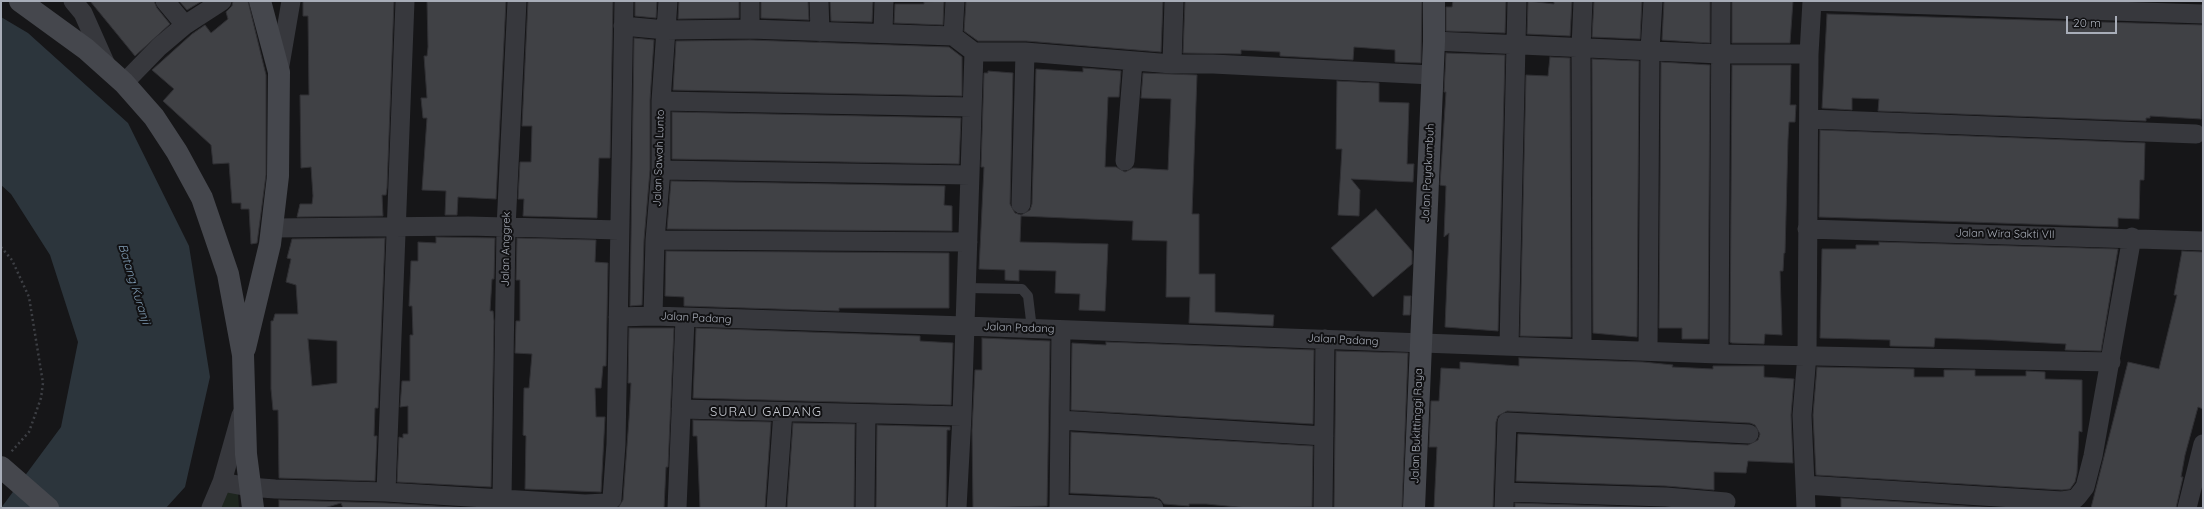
<!DOCTYPE html>
<style>
body{margin:0}
#map{position:relative;width:2204px;height:509px;overflow:hidden;background:#161618;font-family:Quicksand,sans-serif}
canvas{display:block}
.frame{position:absolute;inset:0;border:2px solid #a8adb8;pointer-events:none}
.scale{position:absolute;left:2066px;top:16px;width:51px;height:18px;box-sizing:border-box;border:2px solid #a8adb8;border-top:0;padding-left:5px;font-size:12px;line-height:14px;white-space:nowrap;color:#a8adb8;-webkit-text-stroke:3px #111113;paint-order:stroke}
</style>
<div id="map">
<canvas width="2204" height="509"></canvas>
<div class="frame"></div>
<div class="scale">20 m</div>
</div>
<script>
const ctx = document.querySelector('canvas').getContext('2d');
ctx.lineJoin = 'round';
function paint(path, color) { ctx.fillStyle = color; ctx.fill(path, 'evenodd'); }
const shape = rows => new Path2D(rows.map(r => 'M' + r).join(''));
function stroke(path, color, width, dash) { ctx.strokeStyle = color; ctx.lineWidth = width; ctx.lineCap = dash ? 'butt' : 'round'; ctx.setLineDash(dash || []); ctx.stroke(path); }
function label(font, color, halo, rows, align = 'center') {
  ctx.font = font + ' Quicksand,sans-serif'; ctx.lineWidth = 4; ctx.setLineDash([]); ctx.textBaseline = 'middle'; ctx.strokeStyle = halo; ctx.fillStyle = color; for (const [text, x, y, turn = 0] of rows) {
    ctx.save(); ctx.translate(x, y); ctx.rotate((+turn || 0) * Math.PI / 180); ctx.textAlign = isNaN(turn) ? turn : align; if (halo) ctx.strokeText(text, 0, 0); ctx.fillText(text, 0, 0); ctx.restore();
  }
}
const green = shape([
 [221,485,238,493,239,508,211,508]
]);
const water = shape([
 [1,17,28,33,128,123,189,246,210,377,185,487,166,508,1,508,61,427,78,342,50,255,11,194,1,185]
]);
const building = shape([
 [90,1,154,1,157,8,170,24,135,56,90,1],
 [179,1,202,1,187,10,179,1],
 [233,1,248,1,266,75,266,175,257,243,251,244,249,209,241,209,241,203,232,203,229,163,213,164,211,145,163,101,174,89,152,70,192,34,205,25,211,33,228,19,226,12,232,6,233,1],
 [303,1,394,1,387,188,386,195,382,195,383,216,297,217,300,204,312,204,313,196,311,167,301,168,300,95,309,95,308,16,303,16,303,1],
 [427,1,506,1,496,199,458,197,457,215,445,215,446,191,422,190,427,118,423,118,421,98,427,98,424,56,427,56,428,47,427,1],
 [528,1,613,1,610,158,599,158,597,218,523,216,524,199,518,199,520,162,531,162,532,126,522,126,528,1],
 [635,1,657,1,656,18,635,16,635,1],
 [679,1,739,1,739,18,678,19,679,1],
 [761,1,808,1,809,20,761,18,761,1],
 [830,1,873,1,872,22,831,21,830,1],
 [944,1,943,25,894,23,895,4,924,4,924,2,944,1],
 [966,1,1163,1,1161,52,1026,41,978,41,964,31,966,1],
 [1185,1,1422,1,1421,63,1395,62,1395,50,1354,47,1353,60,1280,56,1280,52,1241,50,1241,54,1183,53,1185,1],
 [1453,1,1506,1,1505,33,1446,31,1446,7,1452,7,1453,1],
 [1528,1,1554,4,1554,1,1572,1,1570,36,1527,34,1528,1],
 [1594,1,1642,1,1640,39,1592,37,1594,1],
 [1664,1,1710,1,1710,43,1662,40,1664,1],
 [1732,1,1793,1,1790,43,1732,43,1732,1],
 [1827,14,2203,25,2201,119,2150,116,2150,118,2146,118,2146,121,1878,111,1879,99,1852,98,1852,110,1822,108,1827,14],
 [634,38,654,40,650,100,650,170,644,240,642,305,630,306,634,38],
 [750,40,949,47,962,57,962,96,673,90,676,41,750,40],
 [1446,53,1505,55,1498,331,1445,327,1449,233,1444,237,1446,186,1440,185,1446,92,1444,92,1446,53],
 [1550,57,1570,58,1571,337,1520,336,1526,75,1548,76,1550,57],
 [1592,59,1639,61,1637,337,1593,333,1592,59],
 [1661,62,1710,65,1708,339,1682,339,1682,328,1659,328,1661,62],
 [1732,65,1791,65,1790,105,1796,105,1795,122,1789,122,1788,139,1785,253,1784,253,1783,271,1780,271,1782,335,1765,334,1764,344,1732,343,1730,342,1732,65],
 [1083,68,1121,71,1119,97,1108,97,1105,167,1116,167,1125,172,1133,168,1168,170,1171,99,1141,98,1143,73,1197,75,1192,214,1199,214,1199,274,1215,274,1215,312,1274,315,1273,326,1189,323,1190,297,1166,297,1167,241,1132,240,1133,221,1021,216,1020,242,1108,244,1105,311,1079,310,1080,294,1055,293,1056,271,1019,270,1019,281,1005,280,1005,270,979,269,984,167,981,167,984,73,988,73,988,71,1013,73,1010,204,1015,213,1021,215,1030,210,1032,204,1036,69,1083,72,1083,68],
 [1337,81,1379,83,1379,102,1409,103,1407,164,1414,164,1413,182,1351,179,1360,190,1359,216,1338,215,1342,149,1336,149,1337,81],
 [672,112,961,118,959,164,672,159,672,112],
 [1820,130,2145,143,2144,180,2140,180,2139,219,2118,218,2118,227,1819,217,1820,130],
 [671,181,945,186,944,205,952,206,952,231,667,229,671,181],
 [1376,209,1412,251,1412,264,1373,297,1331,248,1376,209],
 [436,237,495,238,494,279,492,279,490,311,493,311,494,321,491,487,397,482,399,437,403,438,403,434,408,434,408,406,400,407,402,381,410,381,410,335,413,335,412,306,409,306,411,261,418,261,418,242,436,243,436,237],
 [385,238,378,408,375,408,374,436,377,436,375,481,279,478,278,410,273,410,271,389,271,321,273,321,275,314,298,314,296,285,286,282,291,259,287,258,292,239,385,238],
 [308,339,337,341,337,383,312,386,308,339],
 [517,238,596,240,595,262,608,263,606,366,603,366,601,388,595,388,596,417,605,417,601,492,525,489,526,436,523,435,524,388,529,388,532,354,515,353,516,321,520,321,520,280,516,280,517,238],
 [1879,242,2118,249,2101,351,2065,350,2066,344,1992,340,1935,338,1934,347,1890,346,1890,340,1820,338,1822,249,1856,249,1856,245,1879,245,1879,242],
 [666,251,949,253,949,308,839,308,839,311,684,306,684,297,665,296,666,251],
 [2182,251,2203,252,2203,409,2198,407,2185,455,2181,477,2183,477,2176,508,2091,508,2128,362,2159,369,2177,295,2174,295,2182,251],
 [1404,296,1411,296,1410,315,1403,315,1404,296],
 [629,328,674,328,668,467,666,467,664,508,618,508,623,500,629,419,631,383,628,383,629,328],
 [696,328,920,336,920,341,953,343,951,405,693,398,696,328],
 [982,338,1050,341,1047,506,973,508,972,430,975,370,982,370,982,338],
 [1106,342,1314,350,1313,424,1071,410,1072,343,1106,345,1106,342],
 [1336,351,1408,353,1402,508,1334,508,1336,351],
 [1519,358,1643,362,1673,365,1672,367,1713,369,1713,366,1764,366,1764,377,1794,379,1791,415,1793,463,1748,461,1746,473,1714,472,1714,490,1666,486,1516,481,1518,434,1748,445,1758,440,1760,434,1755,425,1750,423,1507,411,1498,416,1496,422,1493,508,1434,508,1437,447,1429,447,1431,401,1439,401,1441,368,1460,369,1460,362,1519,366,1519,358],
 [1817,367,1914,369,1914,377,1944,377,1944,370,1975,370,1975,376,2026,376,2026,371,2045,372,2045,379,2082,380,2082,432,2079,431,2077,473,2075,482,2070,489,2062,490,1816,475,1813,415,1817,367],
 [693,420,771,422,765,508,700,508,697,436,693,436,693,420],
 [793,423,855,424,854,508,787,508,793,423],
 [877,425,950,427,950,430,947,430,946,508,876,508,877,425],
 [1071,432,1313,446,1312,507,1248,508,1206,504,1189,504,1189,506,1164,504,1160,499,1154,497,1070,493,1071,432],
 [1841,498,1997,508,1841,508,1841,498],
 [279,500,386,503,469,508,343,508,341,503,324,508,279,508,279,500],
 [1515,503,1665,508,1666,508,1515,508,1515,503]
]);
const path = shape([
 [1,247,12,260,29,297,43,383,41,398,29,432,11,452]
]);
const lane = shape([
 [966,288,1022,289,1028,296,1032,329]
]);
const street = shape([
 [73,1,83,13,107,67],
 [165,1,185,25,222,1],
 [819,1,820,32],
 [1812,1,2203,14],
 [623,26,666,30,750,29,953,36,974,52,1025,52,1172,64,1213,64,1432,75],
 [750,29,750,1],
 [883,32,884,1],
 [953,36,955,1],
 [1434,41,1720,54,1809,54],
 [1172,64,1174,1],
 [279,71,291,1],
 [124,83,159,47,185,25],
 [661,101,972,107],
 [1809,119,2196,134],
 [1125,161,1133,62],
 [661,170,970,175],
 [1021,204,1025,52],
 [273,228,468,226,619,230],
 [1807,229,2203,241],
 [655,240,968,242],
 [653,316,655,240,661,170,661,101,668,1],
 [618,317,653,316,965,326,1719,354,2111,362],
 [1509,346,1517,1],
 [1582,349,1581,48,1583,1],
 [1648,351,1650,50,1653,1],
 [1719,354,1721,1],
 [681,409,962,416],
 [1060,420,1324,436],
 [222,482,249,487,275,489,386,492,585,504,606,503,612,499,616,444,624,1],
 [1805,485,2062,501,2075,499,2078,496,2085,487,2093,456,2132,237],
 [386,492,405,1],
 [1505,492,1666,497,1726,502],
 [502,498,506,228,517,1],
 [1059,504,1154,508],
 [211,508,222,482,241,415],
 [677,508,685,319],
 [776,508,783,412],
 [865,508,866,414],
 [957,508,962,416,974,52],
 [1059,508,1061,330],
 [1323,508,1325,339],
 [1504,508,1507,422,1749,434],
 [1806,508,1802,415,1807,355,1809,54,1812,1],
 [2187,508,2203,444]
]);
const secondary = shape([
 [20,1,86,49,124,83,154,117,177,152,202,198,228,274,243,355,246,454,253,508],
 [245,348,270,244,278,176,279,72,260,1],
 [1,467,48,508],
 [1414,508,1434,41,1434,1]
]);
const streetNames = [
 ["Jalan Sawah Lunto",659,158,-88],
 ["Jalan Payakumbuh",1428,173,-87],
 ["Jalan Wira Sakti VII",2005,234,1],
 ["Jalan Anggrek",506,249,-89],
 ["Jalan Padang",696,318,3],
 ["Jalan Padang",1019,328,2],
 ["Jalan Padang",1343,340,3],
 ["Jalan Bukittinggi Raya",1417,426,-88]
];
const waterNames = [
 ["Batang Kuranji",134,284,73]
];
const quarterNames = [
 ["SURAU GADANG",766,412]
];
paint(green, '#1e261f');
paint(water, '#2c353c');
paint(building, '#404145');
stroke(building, '#303034', 1);
stroke(path, '#3d3f44', 2.5, [2, 3]);
stroke(lane, '#37383d', 10);
stroke(street, '#37383d', 19);
stroke(secondary, '#45474d', 22);
label('11px', '#a8adb8', '#111113', streetNames);
label('italic 12px', '#7f9bb3', '#111113', waterNames);
ctx.letterSpacing = '1px';
label('13px', '#c9ccd4', '#111113', quarterNames);
ctx.letterSpacing = '0px';
</script>
